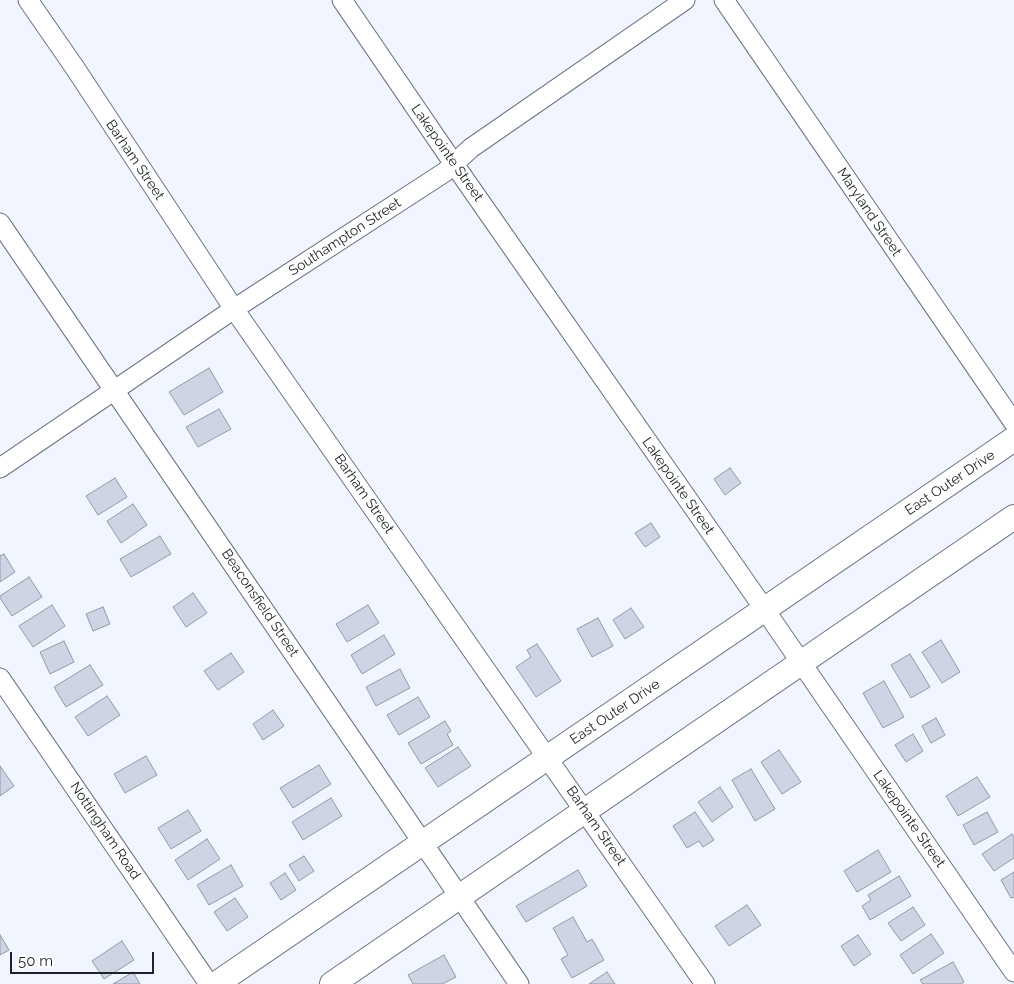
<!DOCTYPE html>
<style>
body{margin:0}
#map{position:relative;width:1014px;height:984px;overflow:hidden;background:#f0f5ff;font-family:Raleway,sans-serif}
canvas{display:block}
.scale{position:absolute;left:10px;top:952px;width:144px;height:22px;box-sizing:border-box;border:2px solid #1e2127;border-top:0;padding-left:6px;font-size:15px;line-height:18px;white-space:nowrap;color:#1e2127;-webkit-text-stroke:4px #fff;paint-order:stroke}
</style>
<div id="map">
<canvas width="1014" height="984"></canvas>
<div class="scale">50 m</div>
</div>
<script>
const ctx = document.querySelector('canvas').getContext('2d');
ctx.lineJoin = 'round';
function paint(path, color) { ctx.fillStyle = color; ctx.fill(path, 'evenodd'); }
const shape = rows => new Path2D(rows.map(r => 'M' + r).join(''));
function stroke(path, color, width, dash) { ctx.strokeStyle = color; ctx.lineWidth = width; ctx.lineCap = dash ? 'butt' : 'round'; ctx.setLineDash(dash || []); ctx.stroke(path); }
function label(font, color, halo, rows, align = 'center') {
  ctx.font = font + ' Raleway,sans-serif'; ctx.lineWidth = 4; ctx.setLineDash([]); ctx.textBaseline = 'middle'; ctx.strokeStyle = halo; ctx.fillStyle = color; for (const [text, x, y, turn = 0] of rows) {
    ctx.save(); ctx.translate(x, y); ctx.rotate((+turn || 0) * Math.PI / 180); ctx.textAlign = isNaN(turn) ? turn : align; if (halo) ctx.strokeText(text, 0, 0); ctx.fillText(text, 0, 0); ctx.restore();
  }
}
const building = shape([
 [209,368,223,392,184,415,169,392,209,368],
 [219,409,231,429,198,447,186,427,219,409],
 [730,468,741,483,725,495,714,479,730,468],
 [115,478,127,497,98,515,86,496,115,478],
 [133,504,147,525,121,543,107,521,133,504],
 [651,523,660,537,645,547,635,533,651,523],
 [160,536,171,554,131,577,120,559,160,536],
 [4,554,15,572,0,582,0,556,4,554],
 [29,577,42,597,12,616,0,598,0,596,29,577],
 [193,593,207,613,186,627,173,607,193,593],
 [52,605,65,626,33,647,19,626,52,605],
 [368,605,379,623,347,642,336,624,368,605],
 [103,607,110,624,93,631,86,614,103,607],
 [631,608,644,627,625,639,613,620,631,608],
 [598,618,613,646,592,657,577,629,598,618],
 [384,635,395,654,362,674,351,655,384,635],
 [941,640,960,672,942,683,922,652,941,640],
 [64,641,74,662,50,674,40,652,64,641],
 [537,644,561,681,536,697,516,667,531,657,527,650,537,644],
 [231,653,244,672,218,690,204,671,231,653],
 [910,654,930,687,911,698,891,665,910,654],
 [90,665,103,685,66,707,54,687,90,665],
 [400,669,410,688,376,706,366,687,400,669],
 [884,681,904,717,883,728,863,693,884,681],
 [107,696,120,715,88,736,75,717,107,696],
 [418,697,430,717,399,735,387,715,418,697],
 [273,710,284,726,263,740,253,724,273,710],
 [936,718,945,735,931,743,922,726,936,718],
 [445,721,451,731,447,734,453,745,421,764,408,743,445,721],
 [913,734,923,751,906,762,895,745,913,734],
 [458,747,471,766,438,787,425,768,458,747],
 [779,750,801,782,782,794,761,762,779,750],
 [146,756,157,775,125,793,114,774,146,756],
 [319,765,331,784,293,808,280,788,319,765],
 [0,766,14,786,0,796,0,766],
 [751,769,775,809,755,821,732,780,751,769],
 [977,777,990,797,958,816,946,796,977,777],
 [720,787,733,807,712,822,698,802,720,787],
 [331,798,342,816,303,840,292,822,331,798],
 [188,810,201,831,171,849,158,828,188,810],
 [695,812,714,840,703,847,699,841,687,848,673,826,695,812],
 [987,812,998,832,974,845,963,825,987,812],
 [1012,834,1014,837,1014,858,994,871,982,854,1012,834],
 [207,839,220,859,188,880,175,860,207,839],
 [878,850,891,872,857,892,844,871,878,850],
 [304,856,314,871,299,881,289,865,304,856],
 [231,865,243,886,209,905,197,885,231,865],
 [578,870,587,886,526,922,516,906,578,870],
 [1014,872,1014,897,1011,898,1001,880,1014,872],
 [285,873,296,890,281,900,270,883,285,873],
 [899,876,911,896,870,920,862,906,871,900,868,895,899,876],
 [235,898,248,917,227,931,214,912,235,898],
 [747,905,761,925,729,946,715,926,747,905],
 [913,907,925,925,901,941,888,923,913,907],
 [573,917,587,942,592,939,604,960,572,978,561,959,568,955,553,928,573,917],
 [931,934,944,953,913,974,900,955,931,934],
 [0,935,9,950,0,955,0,935],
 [858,935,871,954,854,966,841,946,858,935],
 [122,941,134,960,104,979,92,961,122,941],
 [444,955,456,977,442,984,413,984,408,975,444,955],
 [953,962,964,982,961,984,923,984,920,980,953,962],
 [133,972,140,984,113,984,133,972],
 [607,972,615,984,589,984,607,972]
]);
const minor = shape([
 [28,0,75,68,234,309,705,984],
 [342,0,454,164,765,610,1014,972],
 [724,0,1014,423],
 [0,223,519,984],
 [0,468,234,309,445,172,471,148,685,0],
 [0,678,209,984]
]);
const tertiary = shape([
 [216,984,1014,439],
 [332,984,1014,517]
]);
const streetNames = [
 ["Lakepointe Street",447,153,55],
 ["Barham Street",135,160,56],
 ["Maryland Street",869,212,56],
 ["Southampton Street",345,237,-33],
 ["East Outer Drive",950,483,-34],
 ["Lakepointe Street",678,486,55],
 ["Barham Street",364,494,55],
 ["Beaconsfield Street",260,603,56],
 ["East Outer Drive",615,712,-34],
 ["Lakepointe Street",909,819,55],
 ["Barham Street",596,826,55],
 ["Nottingham Road",105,831,56]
];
paint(building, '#cdd5e4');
stroke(building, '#9199a7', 1);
stroke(minor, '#6c7481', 21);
stroke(tertiary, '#6c7481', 26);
stroke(minor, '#fff', 19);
stroke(tertiary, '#fff', 24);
label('14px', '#1e2127', '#fff', streetNames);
</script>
